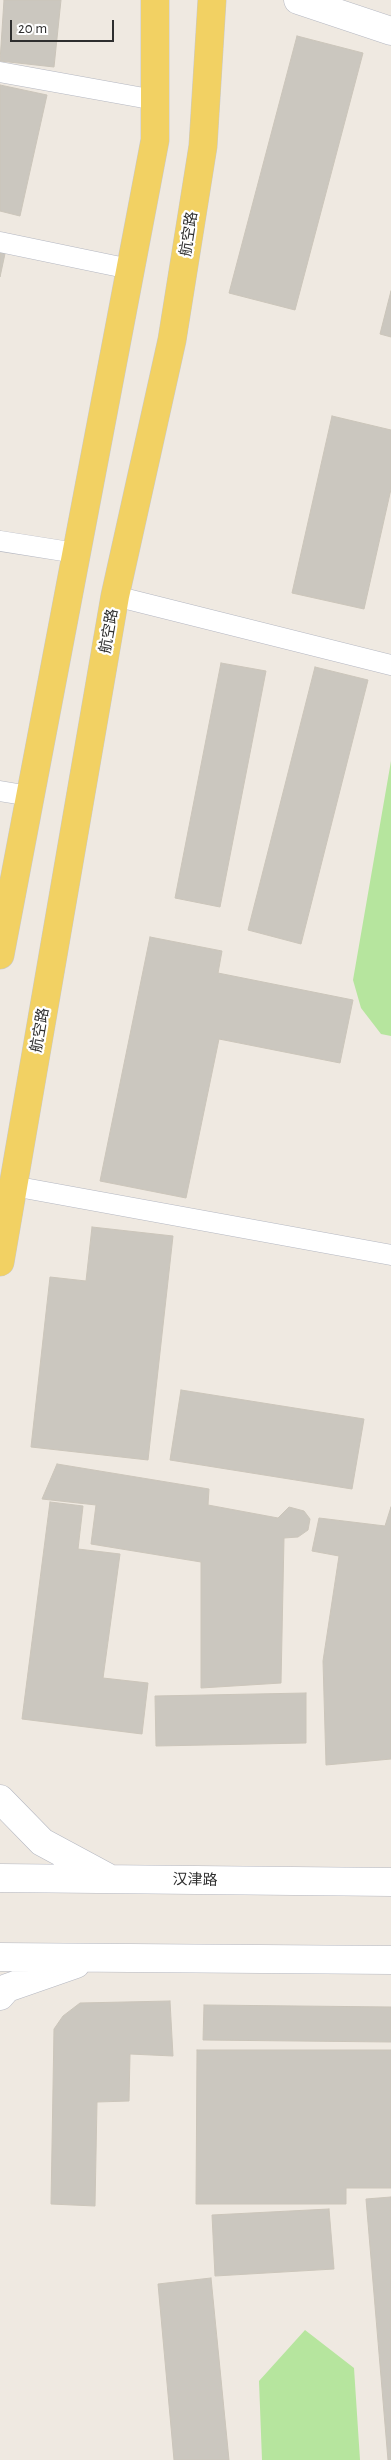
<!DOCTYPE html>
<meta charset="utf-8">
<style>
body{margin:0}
#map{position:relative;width:391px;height:2460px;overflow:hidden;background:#efe9e1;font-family:"Alegreya Sans",sans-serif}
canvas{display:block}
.scale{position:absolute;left:10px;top:20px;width:104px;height:22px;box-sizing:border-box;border:2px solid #2e2e2e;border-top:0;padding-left:6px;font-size:15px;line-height:18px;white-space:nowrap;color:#2e2e2e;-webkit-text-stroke:4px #fff;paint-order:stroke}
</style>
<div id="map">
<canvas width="391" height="2460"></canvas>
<div class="scale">20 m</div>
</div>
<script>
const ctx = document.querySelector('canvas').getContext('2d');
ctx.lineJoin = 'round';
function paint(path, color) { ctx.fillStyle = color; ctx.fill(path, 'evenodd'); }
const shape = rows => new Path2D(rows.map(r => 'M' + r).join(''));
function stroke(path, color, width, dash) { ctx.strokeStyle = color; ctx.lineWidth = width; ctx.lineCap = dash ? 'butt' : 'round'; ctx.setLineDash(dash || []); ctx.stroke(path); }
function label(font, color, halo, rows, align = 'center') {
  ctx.font = font + ' "Alegreya Sans","Noto Sans SC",sans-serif'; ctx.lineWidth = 4.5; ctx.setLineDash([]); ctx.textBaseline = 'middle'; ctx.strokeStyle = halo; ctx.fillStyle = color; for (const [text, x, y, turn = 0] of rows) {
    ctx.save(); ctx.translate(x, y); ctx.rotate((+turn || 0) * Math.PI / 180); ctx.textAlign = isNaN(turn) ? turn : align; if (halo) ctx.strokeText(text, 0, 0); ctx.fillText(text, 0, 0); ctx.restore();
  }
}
const green = shape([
 [391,761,391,1036,381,1034,361,1008,353,980],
 [305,2330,354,2368,360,2460,262,2460,259,2381]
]);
const building = shape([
 [4,0,61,0,54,67,0,61,4,0],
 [297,36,363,53,295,310,229,293,297,36],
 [0,85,47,95,20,216,0,211,0,85],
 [0,248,6,249,0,277,0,248],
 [391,291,391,337,380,334,391,291],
 [332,416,391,430,391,489,364,609,292,593,332,416],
 [221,663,266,671,220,907,175,898,221,663],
 [315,667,368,680,301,944,248,930,315,667],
 [150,937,222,951,218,973,353,1000,340,1063,219,1039,186,1198,100,1181,150,937],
 [92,1227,173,1236,148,1460,31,1447,50,1277,86,1281,92,1227],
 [181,1390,364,1419,352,1489,170,1460,181,1390],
 [57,1464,209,1489,208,1505,278,1518,289,1507,304,1511,310,1519,308,1530,298,1537,284,1538,281,1683,201,1688,201,1562,91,1544,96,1505,42,1499,57,1464],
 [50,1502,83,1506,78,1549,120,1554,103,1678,148,1683,142,1734,22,1719,50,1502],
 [391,1507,391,1759,326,1765,323,1661,339,1556,312,1551,319,1518,385,1526,391,1507],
 [306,1693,306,1743,156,1746,155,1696,306,1693],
 [170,2001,173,2056,130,2054,129,2101,97,2102,95,2206,51,2204,54,2029,63,2016,80,2003,170,2001],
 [204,2005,391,2007,391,2042,203,2040,204,2005],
 [197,2050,391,2050,391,2188,346,2188,346,2204,196,2204,197,2050],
 [391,2197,391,2460,388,2460,366,2199,391,2197],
 [329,2209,334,2269,215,2276,212,2215,329,2209],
 [211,2278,229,2460,174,2460,158,2284,211,2278]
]);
const service = shape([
 [0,72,155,100],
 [0,242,130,269],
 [0,541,76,553],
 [115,596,391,665],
 [0,791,30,796],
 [13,1186,391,1255]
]);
const minor = shape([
 [298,0,391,31]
]);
const tertiary = shape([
 [0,1799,42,1842,107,1877],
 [0,1878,391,1882],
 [0,1957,391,1960],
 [0,1996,7,1988,76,1964]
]);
const primary = shape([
 [0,955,155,140,155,0],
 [0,1262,115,596,172,340,203,146,212,0]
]);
const streetNames = [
 ["航空路",189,234,-81],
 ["航空路",109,631,-80],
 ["航空路",40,1030,-80],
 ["汉津路",195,1880,1]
];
paint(green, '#b6e59e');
paint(building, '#cbc7bf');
stroke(building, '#cbc5ba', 1);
stroke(service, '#b4b7c1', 21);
stroke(minor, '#b4b7c1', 29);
stroke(tertiary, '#b4b7c1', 29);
stroke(primary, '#c9c9c9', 29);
stroke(service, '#fff', 20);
stroke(minor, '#fff', 28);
stroke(tertiary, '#fff', 28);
stroke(primary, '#f2d163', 28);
label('15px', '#2e2e2e', '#fff', streetNames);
</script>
